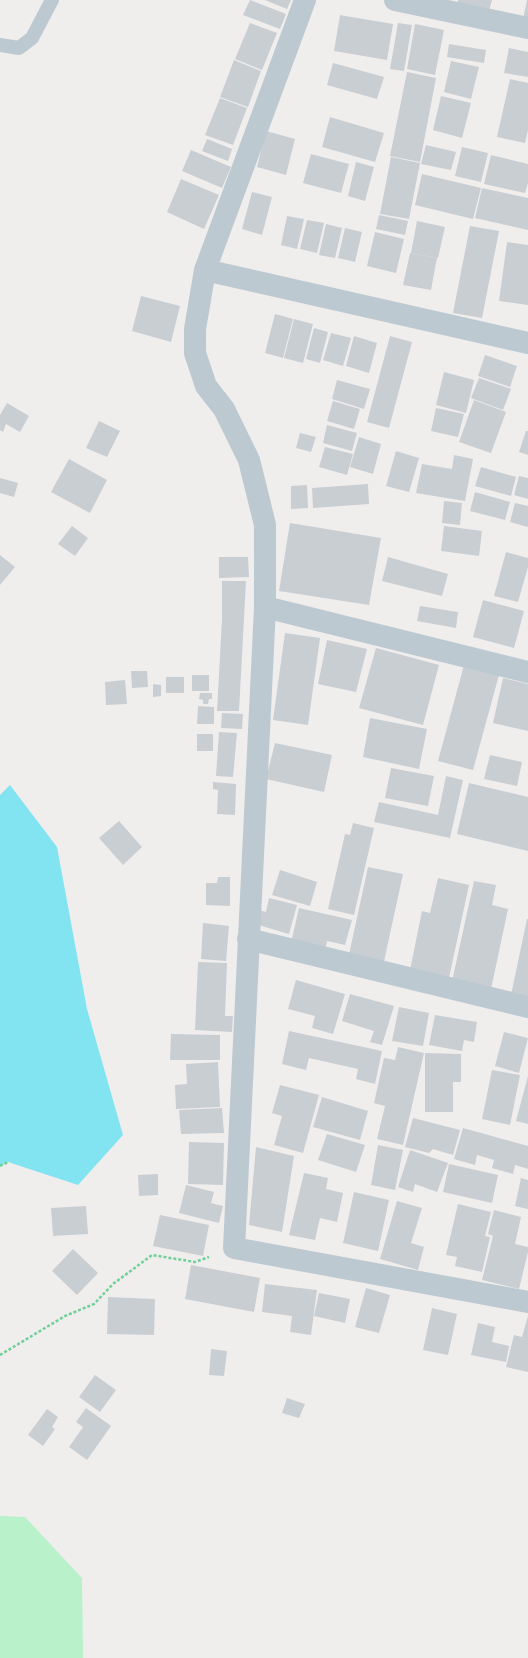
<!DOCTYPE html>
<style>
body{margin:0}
canvas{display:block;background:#f0eded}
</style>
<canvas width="528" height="1658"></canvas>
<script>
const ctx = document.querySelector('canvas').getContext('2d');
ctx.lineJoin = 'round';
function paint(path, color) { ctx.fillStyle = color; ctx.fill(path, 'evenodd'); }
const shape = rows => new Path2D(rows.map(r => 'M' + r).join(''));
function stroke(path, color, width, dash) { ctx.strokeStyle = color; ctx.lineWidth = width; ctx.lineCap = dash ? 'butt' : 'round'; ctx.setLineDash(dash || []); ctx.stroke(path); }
const green = shape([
 [0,1516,25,1517,82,1578,83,1658,0,1658]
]);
const water = shape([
 [10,785,57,847,87,1009,123,1135,78,1185,8,1162,0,1166,0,795]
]);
const building = shape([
 [250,0,286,14,280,29,243,15],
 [265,0,291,0,287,9],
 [458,0,492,0,488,15,456,8],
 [527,0,528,0,528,20,523,19],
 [340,15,393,24,387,60,334,51],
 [250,23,277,33,262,70,235,59],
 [398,23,412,25,404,71,390,69],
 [415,24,444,30,435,75,407,69],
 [449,44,486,50,484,63,447,57],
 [509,48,528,52,528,77,504,73],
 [234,60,261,71,248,107,220,97],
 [451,61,479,67,471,99,444,92],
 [333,63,384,77,377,99,327,85],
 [407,72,436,78,420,162,390,156],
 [510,79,528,83,528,130,525,143,497,137],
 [441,96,471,103,462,138,433,130],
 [220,98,247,108,233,145,205,135],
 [330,117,384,133,375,162,322,147],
 [266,131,295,139,286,175,257,167],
 [207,139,232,149,228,161,202,151],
 [426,145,456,152,451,170,421,164],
 [462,147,488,153,481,182,455,176],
 [191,150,231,167,222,188,182,171],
 [311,154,349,164,341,193,303,183],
 [491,155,528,164,528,183,525,193,484,184],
 [391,157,420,163,409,219,380,214],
 [356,162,374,167,365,201,348,196],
 [422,174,481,188,473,219,415,205],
 [181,179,219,195,204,229,167,212],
 [482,188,528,198,528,230,475,218],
 [252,192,272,197,262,235,242,229],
 [379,215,408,221,405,235,376,229],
 [287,216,304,219,297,249,281,245],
 [307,220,324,223,317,253,300,249],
 [417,221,445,227,438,258,411,253],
 [326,224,342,228,335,258,319,255],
 [470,226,499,231,482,318,453,313],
 [345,228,362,232,355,262,338,258],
 [375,232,404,239,396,273,367,266],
 [507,242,528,245,528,305,499,301],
 [410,253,437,258,431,290,403,285],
 [141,296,180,306,171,342,132,331],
 [275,314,293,319,283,358,265,353],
 [294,319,313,324,303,363,284,358],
 [314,328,328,332,320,363,306,359],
 [331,333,351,338,343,366,323,360],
 [354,336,377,343,369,373,346,366],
 [390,336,412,342,389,428,367,422],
 [485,355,517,366,510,387,478,376],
 [444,372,474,380,466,413,436,405],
 [479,378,511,389,503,410,471,398],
 [337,380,370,389,364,409,332,399],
 [474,400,506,412,491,453,459,442],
 [333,401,360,409,354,429,327,421],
 [7,403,29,416,20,432,6,424,3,432,0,430,0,415],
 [436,408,464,414,458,437,431,431],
 [99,421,120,431,107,457,86,448],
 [327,425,357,433,352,451,323,443],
 [526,431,528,431,528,455,519,452],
 [300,433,316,437,311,452,296,448],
 [359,437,381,444,373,474,350,467],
 [325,447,353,454,347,475,319,467],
 [396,451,419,458,409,492,386,486],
 [454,455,473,459,465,501,416,493,422,464,452,469],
 [69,459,107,480,90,513,51,492],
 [481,467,516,477,511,496,475,486],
 [519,476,528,478,528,499,514,495],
 [0,478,18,483,14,497,0,493],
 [368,484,369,504,313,508,312,488],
 [307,485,308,508,291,509,291,486],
 [475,492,510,502,505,520,470,511],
 [444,501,462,503,460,525,442,523],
 [515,503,528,506,528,527,510,522],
 [290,523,381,538,369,605,279,591],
 [72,526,88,538,75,556,58,544],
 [444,526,482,531,479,556,441,551],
 [506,552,528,558,528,567,518,602,494,596],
 [0,555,15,567,0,585],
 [219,557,248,557,249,577,219,578],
 [388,557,448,574,442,596,382,581],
 [222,581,246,581,239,711,217,711,222,619],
 [483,600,524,611,514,648,473,637],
 [420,606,458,612,456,628,417,621],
 [285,633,320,638,308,725,273,720],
 [327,640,367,649,356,692,318,684],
 [376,648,439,665,423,725,359,708],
 [464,665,499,675,473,770,438,761],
 [131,671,147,671,148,687,132,688],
 [192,675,209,675,209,691,192,691],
 [166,677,184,677,184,693,166,693],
 [503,678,528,684,528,731,493,723],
 [125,680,127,704,106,705,105,682],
 [153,684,161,685,161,696,153,697],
 [200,693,212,693,212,699,209,699,208,704,203,704,203,700,199,699],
 [198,706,214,707,214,724,197,724],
 [222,713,243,714,242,729,221,728],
 [370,718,427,729,419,769,363,757],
 [219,732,237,733,233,777,216,776],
 [197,734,213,734,213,751,197,751],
 [275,743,332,755,324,792,266,779],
 [490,755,522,762,517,786,484,779],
 [391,768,434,776,428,806,385,798],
 [446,776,463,780,450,838,374,822,379,802,438,815],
 [213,782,236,784,235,815,217,814,218,790,213,789],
 [469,783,528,797,528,851,457,834],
 [119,821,142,847,123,865,99,838],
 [353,823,374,828,354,915,328,909,345,834,350,835],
 [368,867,403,874,383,966,348,959],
 [280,870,317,882,310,906,272,895],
 [218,877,230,877,230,906,206,905,206,883,217,883],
 [438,878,469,885,449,978,410,970,422,911,430,913],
 [474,881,496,885,492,905,508,909,490,994,451,986],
 [269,898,297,905,289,934,255,924,259,910,266,912],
 [299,908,352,920,345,945,327,941,324,956,290,947],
 [527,919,528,919,528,998,511,995],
 [203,923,229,926,226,961,201,959],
 [198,962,227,963,225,1016,233,1016,232,1032,195,1030],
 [296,980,345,994,333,1034,312,1028,315,1016,288,1009],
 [350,994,394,1006,382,1045,370,1042,374,1031,342,1021],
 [399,1007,429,1013,423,1046,392,1041],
 [435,1015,477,1022,474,1042,464,1040,462,1051,429,1045],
 [289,1031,382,1051,375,1084,356,1079,358,1069,309,1058,306,1070,282,1064],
 [504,1032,528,1038,519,1073,495,1066],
 [171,1034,220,1035,220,1060,170,1060],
 [398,1047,424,1053,403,1145,377,1139,385,1106,374,1103,384,1058,395,1060],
 [425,1053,461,1054,461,1082,453,1082,453,1112,425,1112],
 [218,1062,220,1107,176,1109,175,1085,187,1084,186,1064],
 [492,1070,520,1075,510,1125,482,1119],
 [528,1076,528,1124,516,1121],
 [280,1085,319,1095,303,1153,274,1145,282,1116,272,1113],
 [322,1097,368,1111,360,1140,313,1127],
 [222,1108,224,1133,181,1134,179,1110],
 [413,1118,460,1130,453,1155,433,1149,429,1153,405,1147],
 [463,1128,528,1146,528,1169,515,1165,513,1174,492,1168,494,1160,477,1155,475,1165,454,1159],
 [327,1134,365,1145,356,1172,318,1160],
 [189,1142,224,1143,223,1185,188,1184],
 [378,1145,403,1150,395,1190,371,1185],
 [256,1147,294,1156,282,1232,249,1225],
 [410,1150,448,1163,437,1192,415,1184,413,1192,398,1187],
 [449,1164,498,1175,492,1203,443,1192],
 [304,1173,328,1178,326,1189,343,1193,337,1222,320,1218,315,1240,289,1235],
 [158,1174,158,1195,139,1196,138,1175],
 [521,1178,528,1180,528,1209,515,1206],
 [186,1185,214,1192,211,1203,223,1206,219,1223,179,1213],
 [354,1192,389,1200,378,1251,343,1243],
 [397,1201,422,1208,411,1243,424,1247,418,1270,380,1259],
 [458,1204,491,1212,485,1236,490,1237,482,1272,455,1266,457,1257,446,1255],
 [86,1206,88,1234,53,1236,51,1208],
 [494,1210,521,1217,515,1244,528,1247,528,1252,519,1289,482,1280,493,1236,488,1234],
 [160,1215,209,1225,203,1256,153,1246],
 [73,1249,98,1273,77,1295,52,1271],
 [191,1265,260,1278,254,1312,185,1299],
 [265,1284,317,1290,311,1335,290,1332,292,1316,262,1312],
 [366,1288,390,1295,379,1333,355,1327],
 [319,1293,350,1299,345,1323,314,1316],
 [108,1297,155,1299,154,1335,107,1334],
 [432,1308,457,1314,448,1355,423,1350],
 [528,1316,528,1372,506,1367,514,1335,522,1337],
 [478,1323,495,1327,492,1342,509,1346,506,1362,471,1355],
 [211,1349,227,1351,224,1376,209,1375],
 [95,1375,116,1390,100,1412,79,1397],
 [287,1398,305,1404,299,1418,282,1413],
 [86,1408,111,1426,87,1460,69,1447,83,1427,76,1422],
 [47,1409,58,1417,52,1427,55,1429,43,1446,28,1435]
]);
const path = shape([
 [0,1166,8,1162],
 [0,1355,65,1316,94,1304,113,1284,152,1255,195,1262,209,1257]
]);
const service = shape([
 [0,45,19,48,32,38,52,0]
]);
const minor = shape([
 [305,0,205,270,195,329,195,353,206,386,224,409,249,460,265,525,265,607,234,1248,528,1302],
 [395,0,528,28],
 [205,270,528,343],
 [265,607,528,672],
 [248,939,528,1007]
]);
paint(green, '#b8f1ca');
paint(water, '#82e3f1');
paint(building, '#c9ced3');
stroke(path, '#6ed198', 2.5, [3, 2]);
stroke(service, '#bdc9d1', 14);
stroke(minor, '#bdc9d1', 22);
</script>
